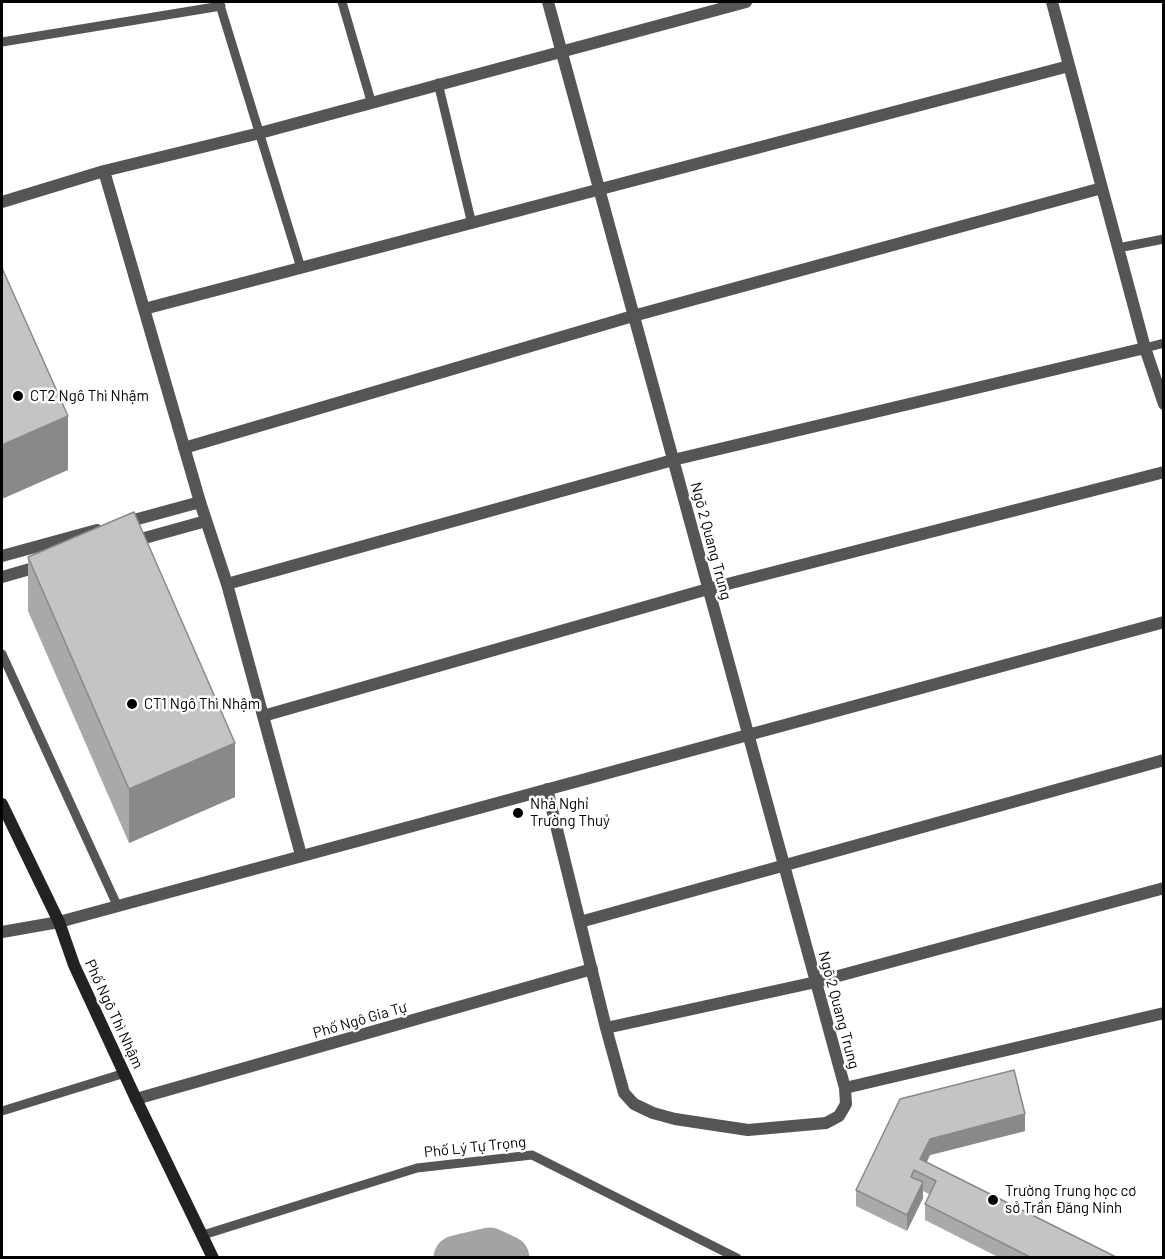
<!DOCTYPE html>
<meta charset="utf-8">
<style>
body{margin:0}
#map{position:relative;width:1165px;height:1259px;overflow:hidden;background:#fff;font-family:Barlow,sans-serif}
canvas{display:block}
.frame{position:absolute;inset:0;border:3px solid #000;pointer-events:none}
</style>
<div id="map">
<canvas width="1165" height="1259"></canvas>
<div class="frame"></div>
</div>
<script>
const ctx = document.querySelector('canvas').getContext('2d');
ctx.lineJoin = 'round';
const shape = rows => new Path2D(rows.map(r => 'M' + r).join(''));
function stroke(path, color, width, dash) { ctx.strokeStyle = color; ctx.lineWidth = width; ctx.lineCap = dash ? 'butt' : 'round'; ctx.setLineDash(dash || []); ctx.stroke(path); }
function paint(path, color) { ctx.fillStyle = color; ctx.fill(path, 'evenodd'); }
function label(font, color, halo, rows, align = 'center') {
  ctx.font = font + ' Barlow,sans-serif'; ctx.lineWidth = 5; ctx.setLineDash([]); ctx.textBaseline = 'middle'; ctx.strokeStyle = halo; ctx.fillStyle = color; for (const [text, x, y, turn = 0] of rows) {
    ctx.save(); ctx.translate(x, y); ctx.rotate((+turn || 0) * Math.PI / 180); ctx.textAlign = isNaN(turn) ? turn : align; if (halo) ctx.strokeText(text, 0, 0); ctx.fillText(text, 0, 0); ctx.restore();
  }
}
const river = shape([
 [456,1258,490,1250,507,1258]
]);
const service = shape([
 [219,2,301,268],
 [342,2,371,101],
 [2,42,221,6],
 [438,83,472,224],
 [1118,248,1164,239],
 [1145,348,1164,343],
 [2,654,117,905],
 [2,1111,125,1073],
 [203,1235,417,1168,532,1155,737,1258]
]);
const minor = shape([
 [1052,2,1145,348,1164,404],
 [104,171,200,502,227,584,301,855],
 [2,202,104,171,260,133,746,2],
 [144,309,1069,66],
 [184,448,633,316,1102,188],
 [123,523,200,502],
 [130,542,206,521],
 [2,556,97,530],
 [2,577,44,565],
 [227,584,673,460,1145,348],
 [263,716,708,589,1164,472],
 [547,789,606,1028,624,1093,634,1104,653,1113,675,1119,748,1130,826,1123,839,1116,846,1104,845,1088,548,2],
 [580,922,1164,760],
 [2,932,59,922,1164,622],
 [606,1028,816,982,1164,888],
 [845,1088,1164,1013],
 [136,1099,592,969]
]);
const secondary = shape([
 [2,804,59,922,74,965,136,1099,213,1258]
]);
const wall = shape([
 [28,557,235,797,129,843,28,611],
 [1164,1078,1164,1098,1162,1097,1162,1081],
 [900,1099,1025,1131,930,1155,927,1162,1116,1257,998,1257,925,1220,925,1204,929,1194,923,1191,923,1198,907,1231,856,1206,856,1190]
]);
const shadedWall = shape([
 [68,416,68,470,2,499,2,445],
 [235,743,235,797,129,843,129,789],
 [1025,1114,1025,1131,930,1155,920,1175,920,1159,930,1139],
 [923,1182,923,1198,907,1231,907,1215]
]);
const building = shape([
 [2,268,68,416,2,445,2,268],
 [134,512,235,743,129,789,28,557,134,512],
 [1014,1070,1025,1114,930,1139,920,1159,1116,1257,1030,1257,925,1204,936,1181,914,1170,911,1177,923,1182,907,1215,856,1190,900,1099,1014,1070]
]);
const markers = [
 [18,396,6,"#000"],
 [132,704,6,"#000"],
 [518,813,6,"#000"],
 [993,1200,6,"#000"]
];
const poiNames = [
 ["CT2 Ngô Thì Nhậm",30,396],
 ["CT1 Ngô Thì Nhậm",144,704],
 ["Nhà Nghỉ",530,804],
 ["Trường Thuỷ",530,821],
 ["Trường Trung học cơ",1005,1191],
 ["sở Trần Đăng Ninh",1005,1208]
];
const streetNames = [
 ["Ngõ 2 Quang Trung",711,541,75],
 ["Ngõ 2 Quang Trung",839,1010,75],
 ["Phố Ngô Thì Nhậm",114,1014,65],
 ["Phố Ngô Gia Tự",360,1020,-16],
 ["Phố Lý Tự Trọng",475,1147,-6]
];
stroke(river, '#a3a3a3', 45);
stroke(service, '#555', 9);
stroke(minor, '#555', 12);
stroke(secondary, '#222', 12);
paint(wall, '#a9a9a9');
paint(shadedWall, '#898989');
paint(building, '#c4c4c4');
stroke(building, '#898989', 1.5);
for (const [x, y, r, color] of markers) { const dot = new Path2D(); dot.arc(x, y, r, 0, 2 * Math.PI); ctx.fillStyle = color; ctx.fill(dot); stroke(dot, '#fff', 2); }
label('15px', '#000', '#fff', poiNames, 'left');
label('15px', '#000', '#fff', streetNames);
</script>
